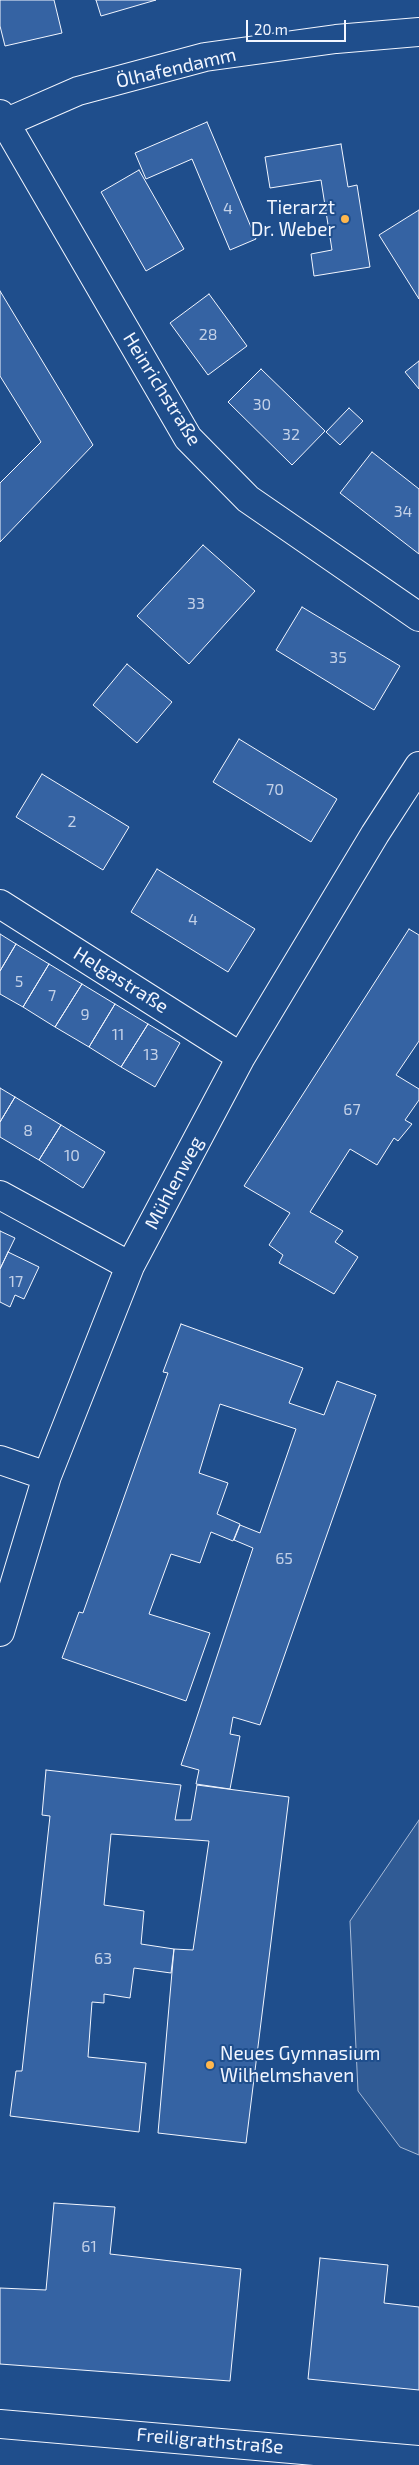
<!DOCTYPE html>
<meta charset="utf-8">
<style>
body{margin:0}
#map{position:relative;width:419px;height:2465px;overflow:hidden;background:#1f4e8c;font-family:"Exo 2",sans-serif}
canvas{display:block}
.scale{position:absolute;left:246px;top:20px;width:100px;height:22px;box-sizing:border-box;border:2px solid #f2f6ff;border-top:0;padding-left:6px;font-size:15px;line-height:18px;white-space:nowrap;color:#f2f6ff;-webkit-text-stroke:4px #1f4e8c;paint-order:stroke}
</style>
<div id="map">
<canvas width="419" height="2465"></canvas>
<div class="scale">20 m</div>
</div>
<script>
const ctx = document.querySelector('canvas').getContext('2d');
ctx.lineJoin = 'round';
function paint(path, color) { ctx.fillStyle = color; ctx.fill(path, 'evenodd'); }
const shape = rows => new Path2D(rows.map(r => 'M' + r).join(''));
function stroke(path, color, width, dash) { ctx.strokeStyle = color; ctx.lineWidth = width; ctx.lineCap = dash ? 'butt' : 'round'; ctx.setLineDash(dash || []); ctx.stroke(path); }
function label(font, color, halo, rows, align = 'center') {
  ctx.font = font + ' "Exo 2",sans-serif'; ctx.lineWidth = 4; ctx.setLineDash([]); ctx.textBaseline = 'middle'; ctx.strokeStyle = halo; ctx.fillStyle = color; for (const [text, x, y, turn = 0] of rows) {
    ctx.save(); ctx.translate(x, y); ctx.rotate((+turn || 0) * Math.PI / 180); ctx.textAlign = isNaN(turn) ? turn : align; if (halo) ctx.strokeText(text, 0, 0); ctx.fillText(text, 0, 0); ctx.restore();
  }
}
const built = shape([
 [419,1820,419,2155,400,2147,358,2091,350,1921,419,1820]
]);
const building = shape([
 [0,0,54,0,62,33,5,46,0,26,0,0],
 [96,0,156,0,101,16,96,0],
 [207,122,256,239,230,250,192,159,146,179,135,153,207,122],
 [341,144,348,187,357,185,370,267,314,276,311,254,332,250,321,180,270,188,265,157,341,144],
 [139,170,184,249,146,271,101,192,139,170],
 [419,210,419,299,379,235,419,210],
 [0,291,93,445,0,542,0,483,41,442,0,376,0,291],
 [209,294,247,346,208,375,170,323,209,294],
 [419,361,419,389,405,372,419,361],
 [261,369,325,431,292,465,228,402,261,369],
 [349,408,363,421,340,445,326,432,349,408],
 [372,452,419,489,419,554,340,493,372,452],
 [203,545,255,591,189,664,137,616,203,545],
 [302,607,400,666,374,710,276,650,302,607],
 [127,664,172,702,137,743,93,705,127,664],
 [239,739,337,799,311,842,213,782,239,739],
 [42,774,129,827,103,870,16,817,42,774],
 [157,869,255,929,228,972,131,912,157,869],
 [409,929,419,935,419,1041,396,1075,419,1089,419,1100,405,1120,412,1124,398,1141,394,1138,377,1165,350,1149,310,1212,343,1231,335,1242,358,1257,334,1294,279,1263,283,1255,269,1245,290,1213,244,1186,409,929],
 [0,934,16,944,0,971,0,934],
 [16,944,49,964,23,1007,0,994,0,971,16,944],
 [49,964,82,984,55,1027,23,1007,49,964],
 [82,984,115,1004,89,1047,55,1027,82,984],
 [115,1004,148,1024,121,1067,89,1047,115,1004],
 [148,1024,180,1043,155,1087,121,1067,148,1024],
 [0,1088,15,1097,0,1122,0,1088],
 [15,1097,61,1125,39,1160,0,1137,0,1122,15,1097],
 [61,1125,105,1152,83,1188,39,1160,61,1125],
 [0,1231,15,1238,0,1269,0,1231],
 [8,1252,39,1267,24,1299,15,1295,10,1307,0,1302,0,1269,8,1252],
 [181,1324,303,1368,289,1403,324,1415,337,1381,376,1395,260,1725,233,1717,230,1734,240,1736,230,1789,196,1784,199,1770,181,1765,253,1548,234,1540,240,1525,260,1533,296,1429,220,1404,199,1473,228,1483,217,1514,240,1524,233,1541,211,1532,200,1563,171,1554,149,1614,210,1633,186,1701,62,1658,79,1612,83,1613,168,1373,163,1372,181,1324],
 [46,1770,181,1785,175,1820,191,1820,197,1785,289,1797,246,2143,158,2133,174,1949,193,1950,209,1841,111,1834,104,1905,144,1911,141,1944,174,1949,171,1973,134,1968,130,1998,104,1994,104,2003,92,2002,88,2057,146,2063,139,2132,10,2116,16,2071,22,2071,50,1816,42,1815,46,1770],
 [54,2203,115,2207,110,2254,241,2269,230,2381,0,2364,0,2288,46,2290,54,2203],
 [320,2258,388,2265,384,2303,419,2307,419,2390,308,2379,320,2258]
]);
const minor = shape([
 [0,114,188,438,248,499,419,617],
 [0,125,78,91,205,57,336,39,419,32],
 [0,904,241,1057],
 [0,1195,130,1266],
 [0,1460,47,1476],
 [0,1632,47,1476,130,1266,241,1057,375,834,419,766]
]);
const tertiary = shape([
 [0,2424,419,2460]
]);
const markers = [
 [345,219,5,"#ffb74d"],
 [210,2065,5,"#ffb74d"]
];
const numberNames = [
 ["4",228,209],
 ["28",208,335],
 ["30",262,405],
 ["32",291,435],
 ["34",403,512],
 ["33",196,604],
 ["35",338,658],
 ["70",275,790],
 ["2",72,822],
 ["4",193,920],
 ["5",19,982],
 ["7",52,996],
 ["9",85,1015],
 ["11",118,1035],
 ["13",151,1055],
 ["67",352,1110],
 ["8",28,1131],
 ["10",72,1156],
 ["17",16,1282],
 ["65",284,1559],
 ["63",103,1959],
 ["61",89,2247]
];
const streetNames = [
 ["Ölhafendamm",176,68,-13],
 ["Heinrichstraße",162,389,58],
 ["Helgastraße",121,980,32],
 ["Mühlenweg",174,1183,-62],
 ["Freiligrathstraße",210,2441,5]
];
const poiNames = [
 ["Tierarzt",335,208],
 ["Dr. Weber",335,230],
 ["Neues Gymnasium",220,2054,"left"],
 ["Wilhelmshaven",220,2076,"left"]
];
paint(built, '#305b95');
stroke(built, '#a8bbd7', 1);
paint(building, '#3563a3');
stroke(building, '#f2f6ff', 1);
stroke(minor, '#f2f6ff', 30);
stroke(tertiary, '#f2f6ff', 30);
stroke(minor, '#1f4e8c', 28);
stroke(tertiary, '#1f4e8c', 28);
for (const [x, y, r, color] of markers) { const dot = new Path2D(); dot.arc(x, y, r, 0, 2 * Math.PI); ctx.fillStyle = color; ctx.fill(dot); stroke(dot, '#1f4e8c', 2); }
label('16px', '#c3d1e8', null, numberNames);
label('19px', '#f2f6ff', '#1f4e8c', streetNames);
label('19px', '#f2f6ff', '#1f4e8c', poiNames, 'right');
</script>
